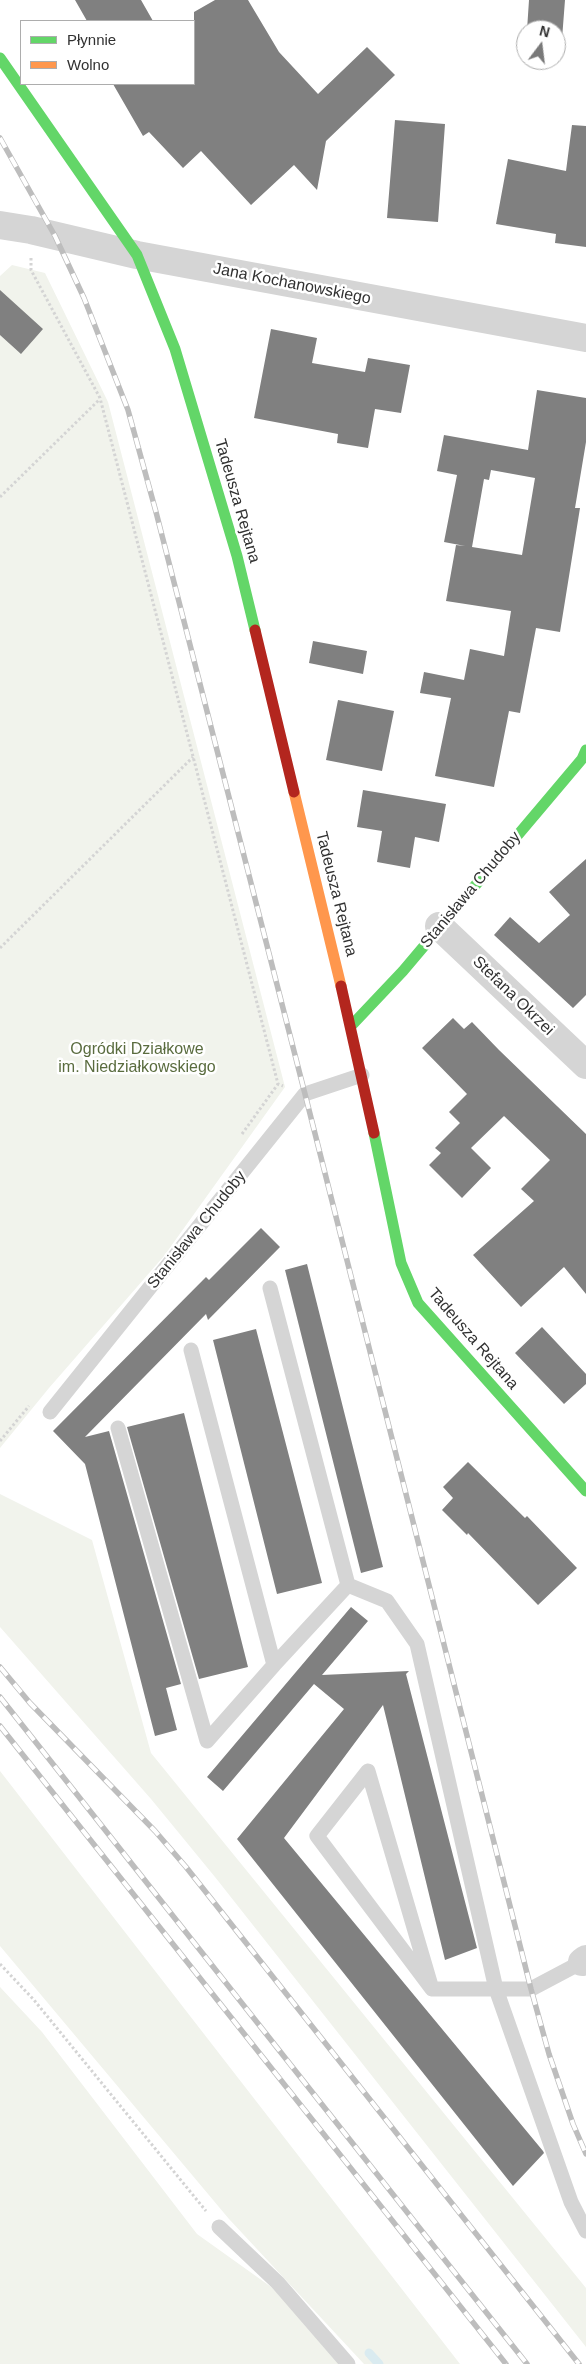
<!DOCTYPE html>
<meta charset="utf-8">
<style>
body{margin:0}
#map{position:relative;width:586px;height:2364px;overflow:hidden;background:#fff;font-family:Arial,sans-serif}
canvas{display:block}
.legend{position:absolute;left:20px;top:20px;width:175px;height:65px;box-sizing:border-box;background:#fff;border:1px solid #adadad;margin:0;padding:6px 9px;list-style:none;font-size:15px;color:#313131}
.legend li{display:flex;align-items:center;gap:10px;height:25px}
.legend b{width:25px;border:1px solid #adadad}
.north{position:absolute;left:516px;top:20px;width:50px;height:50px;box-sizing:border-box;background:#fff;border:1px solid #adadad;border-radius:50%;rotate:15deg;font-size:14px;font-weight:700;line-height:20px;text-align:center;color:#313131}
.north::after{content:'';display:block;margin:auto;width:18px;height:22px;background:#797979;clip-path:polygon(50% 0,100% 100%,50% 72%,0 100%)}
</style>
<div id="map">
<canvas width="586" height="2364"></canvas>
<ul class="legend">
<li><b style="height:6px;background:#63d668"></b>Płynnie</li>
<li><b style="height:6px;background:#ff974d"></b>Wolno</li>
</ul>
<div class="north">N</div>
</div>
<script>
const ctx = document.querySelector('canvas').getContext('2d');
ctx.lineJoin = 'round';
function paint(path, color) { ctx.fillStyle = color; ctx.fill(path, 'evenodd'); }
const shape = rows => new Path2D(rows.map(r => 'M' + r).join(''));
function stroke(path, color, width, dash) { ctx.strokeStyle = color; ctx.lineWidth = width; ctx.lineCap = dash ? 'butt' : 'round'; ctx.setLineDash(dash || []); ctx.stroke(path); }
function label(font, color, halo, rows, align = 'center') {
  ctx.font = font + ' Arial,sans-serif'; ctx.lineWidth = 5; ctx.setLineDash([]); ctx.textBaseline = 'middle'; ctx.strokeStyle = halo; ctx.fillStyle = color; for (const [text, x, y, turn = 0] of rows) {
    ctx.save(); ctx.translate(x, y); ctx.rotate((+turn || 0) * Math.PI / 180); ctx.textAlign = isNaN(turn) ? turn : align; if (halo) ctx.strokeText(text, 0, 0); ctx.fillText(text, 0, 0); ctx.restore();
  }
}
const green = shape([
 [12,265,45,273,108,402,285,1087,164,1256,49,1388,0,1448,0,276],
 [0,1494,92,1540,151,1753,586,2288,586,2347,215,1877,151,1799,0,1627],
 [0,1771,460,2364,364,2364,229,2219,0,1946],
 [0,1987,42,2032,197,2234,274,2289,339,2364,0,2364]
]);
const stream = shape([
 [369,2353,379,2364]
]);
const building = shape([
 [75,0,141,0,153,21,87,21],
 [215,0,248,0,279,52,318,94,367,47,395,75,326,141,317,190,294,165,251,205,201,151,183,168,149,132,143,136,113,84,194,84,194,12],
 [529,0,565,0,561,52,556,52,556,30,527,30],
 [395,120,445,124,438,222,387,218],
 [572,125,586,126,586,247,555,243,556,234,496,224,508,159,566,171],
 [0,290,43,329,21,354,0,335],
 [271,329,317,338,312,363,365,372,368,358,410,365,401,413,375,409,368,448,337,443,338,434,254,418],
 [537,390,586,398,586,442,575,508,580,508,560,632,536,628,520,713,509,711,494,787,435,776,451,698,420,693,424,672,464,680,470,649,504,656,511,611,446,601,456,545,465,546,444,542,457,475,437,471,444,435,528,450],
 [491,470,535,478,522,555,472,547,484,479,489,480],
 [313,641,367,651,363,674,309,663],
 [338,700,394,711,382,771,326,760],
 [363,790,446,804,439,842,415,837,410,868,377,862,382,831,357,827],
 [586,859,586,995,573,1008,494,935,510,917,539,943,570,915,549,892],
 [453,1018,464,1029,472,1022,499,1050,586,1134,586,1294,564,1267,521,1307,473,1255,534,1201,521,1189,550,1160,504,1116,471,1148,491,1168,462,1198,429,1165,441,1153,435,1148,460,1123,449,1112,467,1094,422,1048],
 [261,1228,280,1247,208,1320,206,1314,85,1437,109,1431,181,1684,166,1688,177,1730,155,1736,85,1464,53,1431,206,1277,209,1280],
 [307,1264,383,1567,361,1573,285,1270],
 [542,1327,586,1374,586,1384,564,1404,515,1353],
 [256,1329,322,1583,277,1594,213,1340],
 [184,1413,248,1667,199,1679,127,1427],
 [468,1462,525,1518,527,1516,577,1568,538,1605,468,1533,467,1535,442,1510,453,1498,443,1487],
 [351,1607,368,1621,322,1675,409,1671,406,1674,477,1948,445,1960,383,1705,284,1838,543,2151,544,2153,513,2186,237,1839,344,1709,314,1684,223,1791,207,1777]
]);
const path = shape([
 [31,258,31,270,100,398,278,1084,283,1086],
 [0,497,100,399],
 [0,948,193,757],
 [242,1134,278,1084],
 [0,1441,29,1406],
 [0,1964,34,2000,206,2211]
]);
const lane = shape([
 [270,1288,348,1585,387,1601,417,1644,496,1989,571,2202,586,2231],
 [191,1350,274,1665,348,1585],
 [50,1412,305,1094,362,1075],
 [118,1428,207,1741,274,1665],
 [432,1989,317,1836,368,1771,432,1989,531,1989,582,1962],
 [219,2227,278,2283,348,2364]
]);
const street = shape([
 [0,225,31,230,137,255,586,338],
 [439,926,586,1065],
 [582,1962,586,1959]
]);
const fast = shape([
 [0,58,137,255,175,349,237,556,255,630],
 [351,1026,403,971,582,759,586,750],
 [374,1133,401,1263,418,1303,586,1491]
]);
const slow = shape([
 [294,792,341,986]
]);
const jam = shape([
 [255,630,294,792],
 [341,986,374,1133]
]);
const rail = shape([
 [0,138,55,236,84,298,128,410,156,512,305,1094,531,1989,549,2054,573,2124,586,2154],
 [0,1667,30,1703,155,1831,186,1867,579,2364],
 [0,1697,527,2364],
 [0,1726,506,2364]
]);
const streetNames = [
 ["Jana Kochanowskiego",292,284,11],
 ["Tadeusza Rejtana",237,501,74],
 ["Stanisława Chudoby",471,890,-50],
 ["Tadeusza Rejtana",336,894,76],
 ["Stefana Okrzei",513,996,44],
 ["Stanisława Chudoby",197,1230,-51],
 ["Tadeusza Rejtana",473,1339,49]
];
const parkNames = [
 ["Ogródki Działkowe",137,1050],
 ["im. Niedziałkowskiego",137,1068]
];
paint(green, '#f1f3ec');
stroke(stream, '#daebf0', 9);
paint(building, '#808080');
stroke(path, '#d4d4d4', 3, [2.5, 2.5]);
stroke(lane, '#d5d5d5', 15);
stroke(street, '#d5d5d5', 28);
stroke(fast, '#63d668', 11);
stroke(slow, '#ff974d', 11);
stroke(jam, '#b3261e', 11);
stroke(rail, '#bdbdbd', 5.5);
stroke(rail, '#fff', 4, [11]);
label('16px', '#313131', '#fff', streetNames);
label('16px', '#5a6c3f', '#fff', parkNames);
</script>
